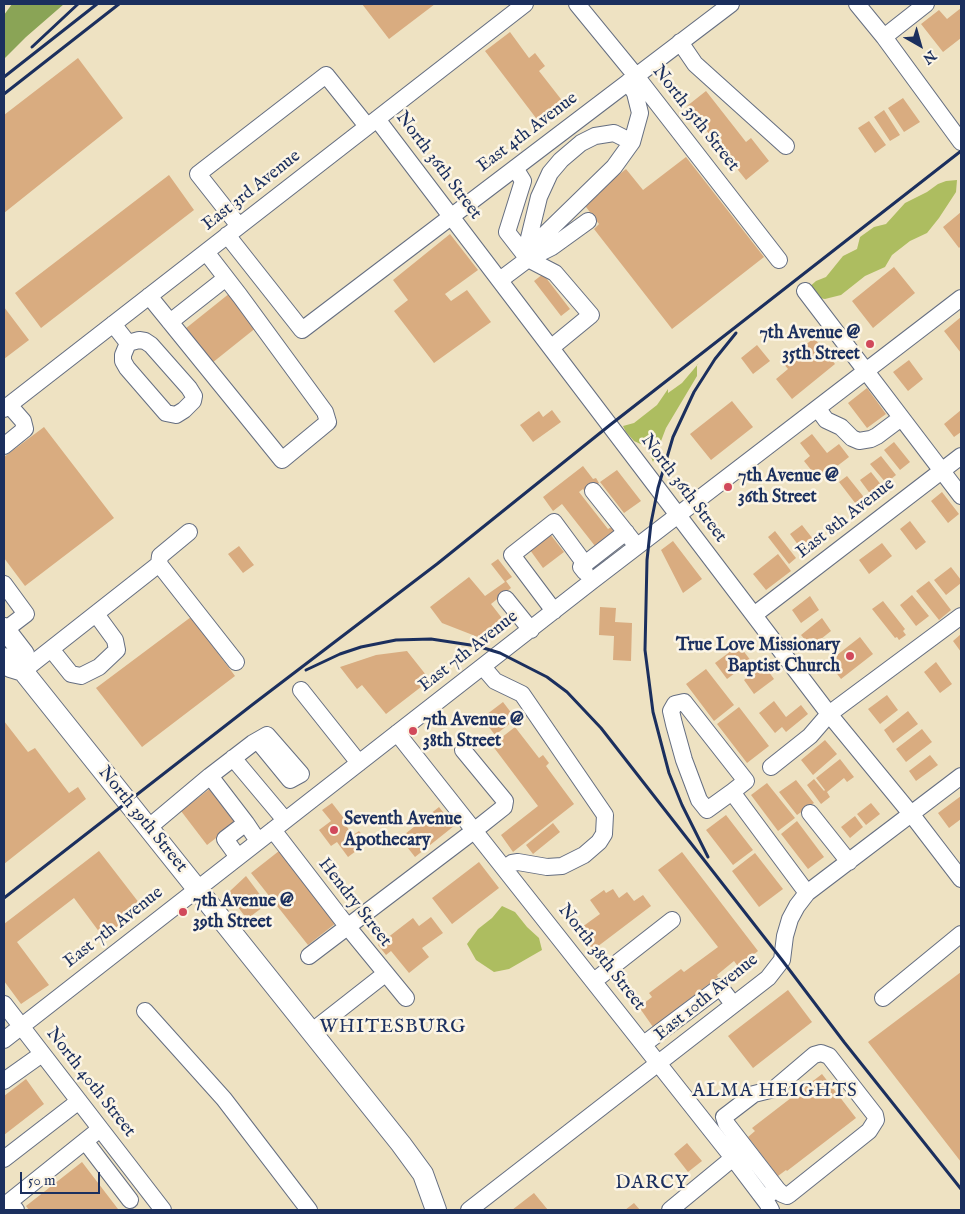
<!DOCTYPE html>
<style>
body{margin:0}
#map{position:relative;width:965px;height:1214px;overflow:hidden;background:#eee2c2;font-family:"IM FELL English",serif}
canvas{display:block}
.frame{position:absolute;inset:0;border:5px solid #1b2f5e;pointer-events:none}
.north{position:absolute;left:895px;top:20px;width:50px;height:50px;-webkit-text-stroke:4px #fcf5e5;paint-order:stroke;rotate:142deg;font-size:14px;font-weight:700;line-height:20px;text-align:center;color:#1b2f5e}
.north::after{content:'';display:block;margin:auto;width:18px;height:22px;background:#1b2f5e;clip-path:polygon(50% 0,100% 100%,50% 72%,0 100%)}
.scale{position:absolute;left:20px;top:1172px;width:80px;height:22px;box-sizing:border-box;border:2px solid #1b2f5e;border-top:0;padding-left:6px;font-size:15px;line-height:18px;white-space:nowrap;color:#1b2f5e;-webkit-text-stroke:4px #fcf5e5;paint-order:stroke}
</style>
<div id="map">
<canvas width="965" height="1214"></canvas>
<div class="frame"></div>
<div class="north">N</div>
<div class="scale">50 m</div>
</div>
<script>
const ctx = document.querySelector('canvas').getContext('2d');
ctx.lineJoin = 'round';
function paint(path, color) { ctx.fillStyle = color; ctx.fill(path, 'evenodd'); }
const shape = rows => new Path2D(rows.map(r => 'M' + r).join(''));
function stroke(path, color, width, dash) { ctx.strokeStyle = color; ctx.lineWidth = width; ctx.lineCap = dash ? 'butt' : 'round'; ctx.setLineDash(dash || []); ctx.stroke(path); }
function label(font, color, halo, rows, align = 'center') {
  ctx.font = font + ' "IM FELL English",serif'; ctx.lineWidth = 5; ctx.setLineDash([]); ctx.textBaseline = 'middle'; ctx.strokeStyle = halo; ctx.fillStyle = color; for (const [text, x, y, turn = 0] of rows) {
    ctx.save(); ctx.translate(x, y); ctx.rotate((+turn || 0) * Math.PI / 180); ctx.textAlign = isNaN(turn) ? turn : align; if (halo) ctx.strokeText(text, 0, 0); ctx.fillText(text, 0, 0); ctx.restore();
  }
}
const green = shape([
 [957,180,956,192,939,218,927,233,910,241,892,255,885,267,865,276,841,295,825,299,819,298,807,289,816,281,826,277,843,256,857,249,860,237,874,227,886,224,905,203,927,192,938,184,946,181],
 [715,347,697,365,697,376,666,428,653,462,647,447,634,441,626,432,623,426,634,423,657,405,668,389,668,393,682,383,699,363],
 [502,906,515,912,527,927,539,938,542,950,509,969,494,972,476,960,467,944,478,929,492,918]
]);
const forest = shape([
 [12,4,64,4,26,37,4,59,4,15]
]);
const building = shape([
 [362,4,435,4,389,39],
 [961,8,961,38,943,52,921,24,939,10,947,19],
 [510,32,529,58,535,53,545,66,539,71,564,103,539,122,485,51],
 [78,58,123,118,4,213,4,115],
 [706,91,746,142,751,138,769,161,746,180,687,106],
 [903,98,920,122,904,132,888,108],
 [884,110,900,135,890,141,874,117],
 [869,121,886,145,875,153,858,128],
 [686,157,764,257,672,329,594,229,599,224,583,203,626,169,643,190],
 [169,175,194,210,41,328,15,293],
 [961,212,961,246,959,248,943,227],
 [450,234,478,270,445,294,451,301,467,290,491,322,434,363,394,311,408,300,393,280],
 [894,267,915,293,873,328,852,301],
 [543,274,570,309,561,316,534,281],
 [230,293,257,327,212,363,185,329],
 [4,307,29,340,4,359],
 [961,317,961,353,944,331],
 [814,338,835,364,792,399,776,379,788,369,783,363],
 [757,345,770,361,753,374,741,358],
 [909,360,923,379,908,391,893,372],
 [867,388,886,414,867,428,848,403],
 [732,401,753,427,711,460,690,434],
 [552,410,561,422,533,442,520,425,539,411,543,417],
 [961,410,961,432,954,437,944,424],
 [44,427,114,518,25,586,4,558,4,457],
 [812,434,827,453,839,444,849,457,819,480,804,461,810,456,800,443],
 [894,442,910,462,900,470,884,450],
 [881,456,896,475,886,483,870,464],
 [583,466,593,479,596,478,599,483,586,493,583,489,579,492,608,529,613,526,616,530,595,546,562,504,553,511,543,497],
 [617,470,641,501,624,513,600,482],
 [871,472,886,491,874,499,860,480],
 [847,476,867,501,859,508,839,482],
 [942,492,959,514,948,523,931,501],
 [910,521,926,542,916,550,900,529],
 [802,525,817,544,805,554,790,534],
 [775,531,796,558,789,564,768,537],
 [550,534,564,552,543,568,530,550],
 [673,541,702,579,683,593,661,550],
 [882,543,892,556,869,574,859,560],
 [239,546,254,565,243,573,228,554],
 [778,554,791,571,766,590,753,574],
 [498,559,512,577,506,581,511,588,491,604,505,622,483,639,442,623,430,607,469,577,485,596,505,582,491,564],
 [951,567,961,580,961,583,946,595,934,580],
 [929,581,951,610,939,620,916,591],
 [912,595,929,616,916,626,900,605],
 [810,596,819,610,801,623,792,610],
 [883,601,905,629,903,631,906,635,899,640,897,637,895,638,872,609],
 [600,607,616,608,615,622,632,623,631,661,613,660,614,636,599,635],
 [191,617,235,676,142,747,96,688],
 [822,618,831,631,811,647,801,635],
 [961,634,961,652,953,641],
 [860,637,873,654,841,679,828,662],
 [739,645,751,661,727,679,715,663],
 [407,651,430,680,386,714,362,685,357,689,340,667,376,655],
 [936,662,952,684,940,693,924,672],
 [764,665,774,679,754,694,744,680],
 [706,669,734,705,714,721,686,684],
 [887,695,898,710,880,724,868,709],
 [774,701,786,717,801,705,808,714,786,732,782,727,775,733,759,713],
 [503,702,516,719,495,735,482,718],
 [739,707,769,746,747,763,717,724],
 [908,711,918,724,893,743,884,730],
 [4,721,28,752,35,748,69,793,78,787,86,799,4,864],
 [515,727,539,758,543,755,549,763,546,766,574,804,513,852,501,835,538,806,492,745],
 [922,729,932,742,906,762,896,749],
 [825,740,837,754,813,775,801,760],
 [930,755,938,765,916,781,909,771],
 [840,759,854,777,847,782,844,778,827,792,830,797,821,804,807,785,814,779,824,791,825,790,816,778],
 [796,780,814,803,797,815,779,792],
 [767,783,795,818,778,831,751,795],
 [212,787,238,821,207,845,181,811],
 [961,796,961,819,949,828,938,813],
 [332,803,346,821,344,823,353,835,359,831,368,842,348,857,337,842,331,846,319,830,331,821,322,810],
 [871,803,880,814,866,825,857,814],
 [439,807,454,826,415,857,400,838],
 [726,815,753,850,733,865,706,830],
 [855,816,863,827,850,838,841,827],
 [797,821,824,857,808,869,781,834],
 [553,823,560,832,533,854,526,845],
 [99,851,143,908,103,937,74,898,17,942,49,985,21,1004,4,981,4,924],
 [279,851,336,923,308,945,251,873],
 [682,852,758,951,748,959,753,966,743,973,734,961,717,975,718,977,653,1027,639,1007,652,997,649,993,681,969,684,972,718,947,658,870],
 [755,853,783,889,759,907,732,871],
 [479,862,499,888,452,924,432,898],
 [246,876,267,904,247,919,231,898,230,891],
 [613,889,619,898,627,892,634,901,643,895,651,906,593,950,578,930,600,914,590,900,604,890,606,893],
 [431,917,443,933,422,948,429,957,409,973,391,951,386,955,378,945,413,918,419,926],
 [961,972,961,1162,868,1042],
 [788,990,812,1022,753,1068,728,1036],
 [822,1074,856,1118,787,1171,786,1170,778,1176,748,1137,755,1131,752,1128],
 [26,1079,44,1104,4,1135,4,1096],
 [687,1143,702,1161,688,1172,674,1154],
 [82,1162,118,1209,116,1210,29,1210,26,1206],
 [534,1193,548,1210,512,1210],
 [634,1203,640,1210,625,1210]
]);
const minor = shape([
 [577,4,636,76,779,260],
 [857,4,884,37,961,142],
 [884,37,926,4],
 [680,42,695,64,786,146],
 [377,119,829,714,912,815,961,879],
 [239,226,198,174,326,75,367,126],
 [227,235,302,330,731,4],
 [528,256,529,238,539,197,550,173,561,160,581,143,595,136,614,133,632,142],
 [528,259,539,240,614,167,632,142,640,113,635,93,628,82],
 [528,259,555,273,591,315,552,347],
 [528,259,552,247,588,221],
 [500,280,528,259,507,232,523,181,515,168],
 [805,291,961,496],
 [149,296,282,460,328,422,325,412,240,296,206,252],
 [170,322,226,278],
 [113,324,128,343,123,355,123,361,127,368,166,413,176,415,184,410,193,401,194,396,189,388,151,345,145,341,139,340,128,343],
 [4,409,525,4],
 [818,409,826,420,841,427,852,438,859,441,871,439,877,436,901,418],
 [4,446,25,429,23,421,9,405],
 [593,491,632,540],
 [189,532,160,556,159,564,236,662],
 [585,572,581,567,626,532],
 [4,584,26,614,5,630],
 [506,599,531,630],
 [554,611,512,555,554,522,585,564],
 [754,615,961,456],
 [51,649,71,674,81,676,99,667,117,650,115,640,96,614],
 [483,667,495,681,522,694,605,815,604,834,599,842,584,855,562,866,547,867,518,862,512,863,505,868],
 [23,671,159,564],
 [301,690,359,763],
 [397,733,733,1158,767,1203,771,1210],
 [233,758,285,820],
 [771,767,810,736,829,714,961,616],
 [210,776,246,823,258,841],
 [732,792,707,810,699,800,684,760,674,724,671,711,675,704,684,702,746,781,732,792,807,893],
 [810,813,849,862],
 [148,828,210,776,253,743,267,735,301,774,290,780,258,741],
 [273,830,347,926,406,998],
 [238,857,225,839,246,823],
 [309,956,475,830,504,807,505,801,463,750],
 [594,981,672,920],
 [883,998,961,934],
 [4,1004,163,1210],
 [145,1011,224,1099,309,1210],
 [311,1032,385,974],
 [4,1040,592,581,961,298],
 [644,1044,720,987,733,1004],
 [4,1081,42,1054],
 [85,1141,130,1200],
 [4,1159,79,1101],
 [764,1198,777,1189,726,1123,724,1117,754,1094,774,1089,814,1055,821,1053,829,1056,875,1115,876,1120,869,1131,790,1194,787,1196,782,1194,777,1189],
 [16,1210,9,1202,100,1129],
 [469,1210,768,978,782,960,785,936,790,919,797,906,807,893,961,776],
 [670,1210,733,1158]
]);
const major = shape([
 [4,628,24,654,23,671],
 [4,658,10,667,23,671,401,1144,423,1174,436,1210]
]);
const rail = shape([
 [32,47,78,4],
 [4,77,97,4],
 [4,94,119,4],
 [306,670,340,654,361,647,396,640,431,639,477,646,500,653,547,677,567,692,601,728,782,960,844,1042,961,1189],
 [708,857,682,805,669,773,653,712,645,650,647,560,651,523,658,488,673,437,694,392,715,359,736,333],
 [4,898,252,705,437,564,610,425,961,151]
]);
const markers = [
 [870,344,5,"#d1495b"],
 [728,487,5,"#d1495b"],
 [850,656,5,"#d1495b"],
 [413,731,5,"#d1495b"],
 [334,830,5,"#d1495b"],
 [183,912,5,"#d1495b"]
];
const streetNames = [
 ["North 35th Street",695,119,52],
 ["East 4th Avenue",528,133,-37],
 ["North 36th Street",438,166,53],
 ["East 3rd Avenue",252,191,-38],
 ["North 36th Street",683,489,53],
 ["East 8th Avenue",846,519,-38],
 ["East 7th Avenue",469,652,-38],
 ["North 39th Street",142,820,51],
 ["Hendry Street",354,903,52],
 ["East 7th Avenue",114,928,-38],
 ["North 38th Street",601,958,52],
 ["East 10th Avenue",707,998,-39],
 ["North 40th Street",90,1083,52]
];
const poiNames = [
 ["7th Avenue @",860,334,"right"],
 ["35th Street",860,355,"right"],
 ["7th Avenue @",738,477],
 ["36th Street",738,498],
 ["True Love Missionary",840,646,"right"],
 ["Baptist Church",840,667,"right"],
 ["7th Avenue @",423,721],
 ["38th Street",423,742],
 ["Seventh Avenue",344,820],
 ["Apothecary",344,841],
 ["7th Avenue @",193,902],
 ["39th Street",193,923]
];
const neighbourhoodNames = [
 ["WHITESBURG",393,1028],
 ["ALMA HEIGHTS",775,1092],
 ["DARCY",652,1184]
];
paint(green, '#adbd60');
paint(forest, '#8aa456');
paint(building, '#d9ac80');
stroke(minor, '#656e81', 18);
stroke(major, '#656e81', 22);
stroke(minor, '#fff', 16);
stroke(major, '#fff', 20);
stroke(rail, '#1b2f5e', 3);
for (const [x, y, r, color] of markers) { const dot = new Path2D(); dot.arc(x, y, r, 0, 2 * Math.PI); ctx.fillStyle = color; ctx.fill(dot); stroke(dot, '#fcf5e5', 2); }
label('18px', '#1b2f5e', '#fcf5e5', streetNames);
label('bold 18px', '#1b2f5e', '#fcf5e5', poiNames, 'left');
ctx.letterSpacing = '1px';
label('19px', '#1b2f5e', '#fcf5e5', neighbourhoodNames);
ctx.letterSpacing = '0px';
</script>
